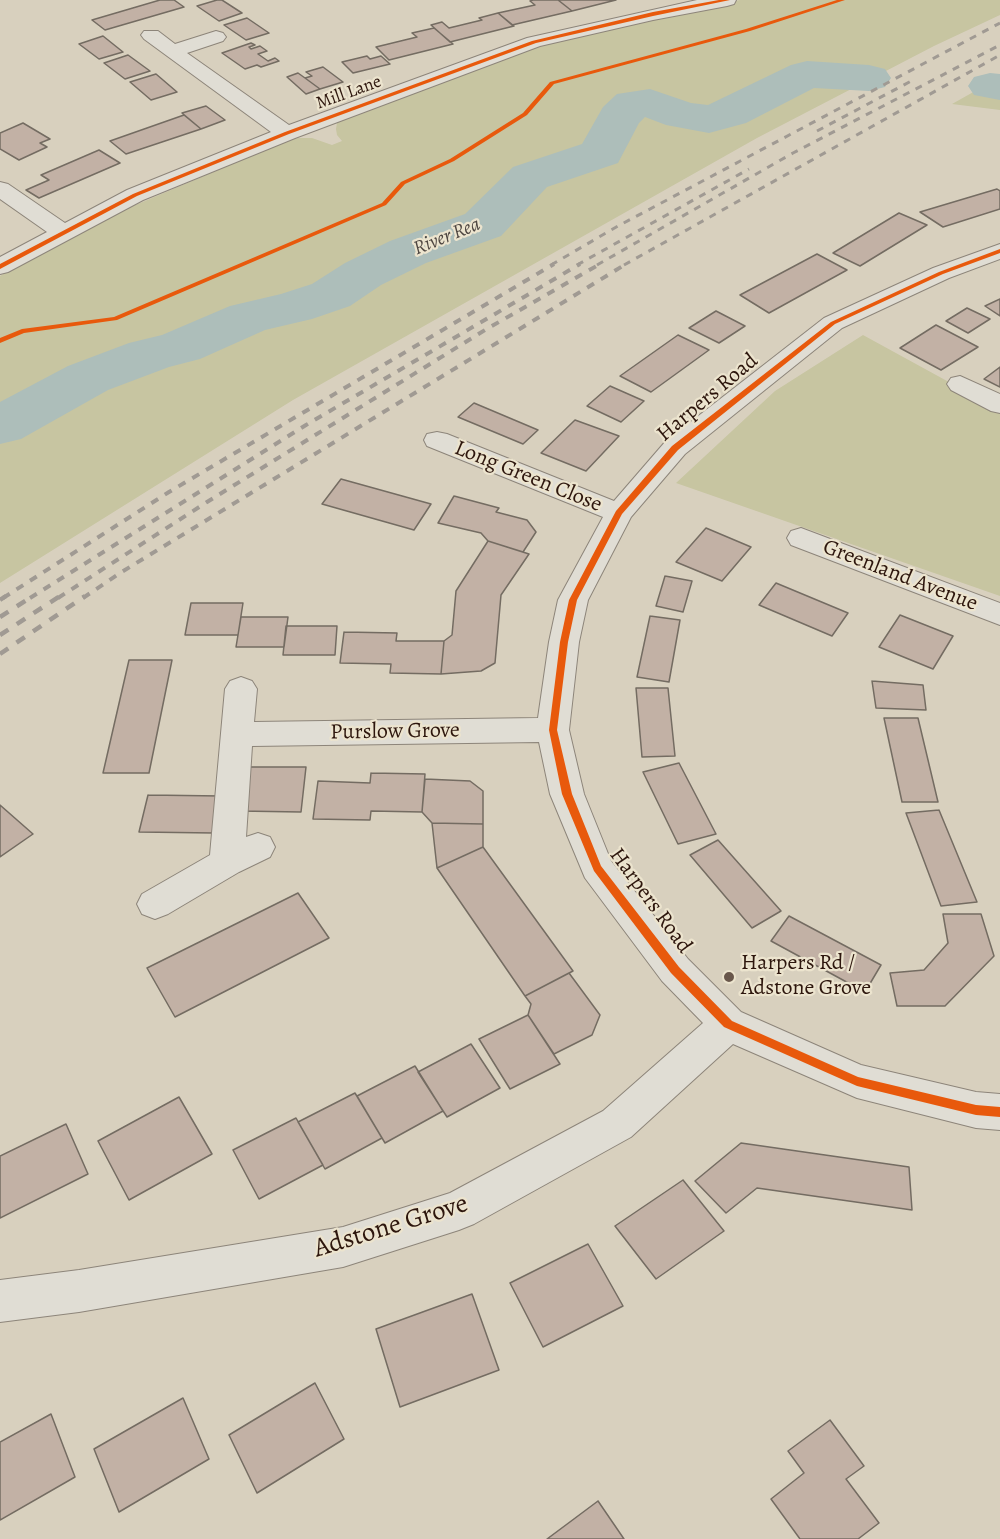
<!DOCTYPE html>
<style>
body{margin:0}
canvas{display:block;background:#d8d0be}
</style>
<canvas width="1000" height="1539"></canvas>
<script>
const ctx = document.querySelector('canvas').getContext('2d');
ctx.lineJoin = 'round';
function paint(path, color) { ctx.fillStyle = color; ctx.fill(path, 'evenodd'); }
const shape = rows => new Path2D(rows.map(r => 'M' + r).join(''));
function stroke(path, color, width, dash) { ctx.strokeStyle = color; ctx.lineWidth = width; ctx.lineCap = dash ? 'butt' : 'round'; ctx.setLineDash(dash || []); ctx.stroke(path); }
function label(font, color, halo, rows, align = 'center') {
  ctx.font = font + ' Alegreya,serif'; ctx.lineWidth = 4.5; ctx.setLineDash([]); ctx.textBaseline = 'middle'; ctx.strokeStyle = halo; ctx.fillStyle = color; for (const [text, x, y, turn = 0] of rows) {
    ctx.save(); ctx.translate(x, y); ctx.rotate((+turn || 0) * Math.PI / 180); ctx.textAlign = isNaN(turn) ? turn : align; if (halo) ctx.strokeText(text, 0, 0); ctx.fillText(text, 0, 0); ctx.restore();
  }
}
const green = shape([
 [740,0,1000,0,1000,15,934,46,757,138,293,400,0,583,0,276,86,226,284,142,298,138,312,138,332,145,342,141,337,135,336,129,337,123,347,117,538,46,657,17],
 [1000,77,1000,110,952,104],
 [863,335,1000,410,1000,596,676,483,775,391]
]);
const river = shape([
 [807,61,869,65,885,69,891,78,885,87,869,91,814,88,746,123,709,133,666,125,645,117,639,123,618,163,547,187,501,236,426,263,381,285,350,306,312,319,265,330,200,359,169,367,108,390,21,439,0,444,0,402,68,366,129,343,162,335,230,306,281,294,312,284,345,263,390,241,465,214,513,167,582,144,603,107,617,94,650,89,691,103,708,105,791,65,807,61],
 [990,73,1000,74,1000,100,974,95,968,86,974,77,990,73]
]);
const building = shape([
 [160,0,174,0,184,7,105,30,92,20,160,0],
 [217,0,222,0,242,13,219,21,197,6,217,0],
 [558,0,616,0,572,11,558,0],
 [558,0,572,11,512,25,498,13,535,5,530,1,533,0,558,0],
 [498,13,514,26,450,42,431,25,442,22,449,28,482,20,479,18,498,13],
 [247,18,269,33,246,40,224,25,247,18],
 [434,28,453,44,389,60,376,47,417,37,412,33,434,28],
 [103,36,123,52,99,59,79,44,103,36],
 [251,43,255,45,249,47,251,49,260,46,267,51,258,54,268,61,275,58,279,61,261,67,257,65,245,69,222,53,251,43],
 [128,55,150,71,125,79,104,63,128,55],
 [367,56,370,59,381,56,390,64,353,73,342,62,367,56],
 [323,67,343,82,320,89,305,78,312,76,306,72,323,67],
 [298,73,305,78,320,89,306,94,287,77,298,73],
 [156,74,177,92,151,100,130,82,156,74],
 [206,106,225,120,201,129,182,113,206,106],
 [184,115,201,129,126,154,110,141,184,115],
 [23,123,50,139,40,143,47,147,19,160,0,149,0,133,23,123],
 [99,150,120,163,39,198,26,190,49,180,41,175,99,150],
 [997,189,1000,191,1000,209,943,227,920,212,997,189],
 [899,213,927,225,860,266,833,253,899,213],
 [817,254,847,270,769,313,740,295,817,254],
 [1000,299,1000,316,985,306,1000,299],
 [967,308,990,319,968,333,946,321,967,308],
 [716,311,745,326,719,343,689,328,716,311],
 [936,325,978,347,941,370,900,348,936,325],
 [678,335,709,350,651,392,620,376,678,335],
 [1000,367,1000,387,984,379,1000,367],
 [610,386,644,401,621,422,587,406,610,386],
 [474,403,538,430,523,444,458,417,474,403],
 [575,420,619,436,586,471,541,453,575,420],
 [341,479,431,504,414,530,322,504,341,479],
 [454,496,499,508,496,512,527,520,536,532,523,552,488,541,481,533,438,523,454,496],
 [706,528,751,547,722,581,676,562,706,528],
 [488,541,529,554,501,595,495,663,481,671,441,674,444,641,452,635,456,591,488,541],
 [665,576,692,581,683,612,656,606,665,576],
 [776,583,848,613,832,636,759,605,776,583],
 [191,603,243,603,238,635,185,635,191,603],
 [900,615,953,636,933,669,879,647,900,615],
 [650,616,680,620,669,682,637,677,650,616],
 [241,617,288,617,284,647,236,647,241,617],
 [286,626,337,626,335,655,283,655,286,626],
 [344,632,397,633,396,641,444,641,441,674,390,673,391,664,340,663,344,632],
 [129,660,172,660,149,773,103,773,129,660],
 [872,681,923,685,926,710,876,708,872,681],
 [636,688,668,688,675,756,642,757,636,688],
 [884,718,918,718,938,802,902,802,884,718],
 [679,763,716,834,678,844,643,772,679,763],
 [246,767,306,767,301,812,239,811,246,767],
 [371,773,425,774,422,812,371,811,370,820,313,819,318,781,370,783,371,773],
 [425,779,470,781,483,791,483,824,432,823,422,812,425,779],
 [148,795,221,796,214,833,139,832,148,795],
 [0,805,33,834,0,857,0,805],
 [939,810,977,902,941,906,906,813,939,810],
 [432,823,483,824,483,847,437,868,432,823],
 [718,840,781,911,752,928,690,855,718,840],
 [483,847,573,971,525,996,437,868,483,847],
 [298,893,329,938,175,1017,147,968,298,893],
 [943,914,981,914,994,956,945,1006,897,1006,890,973,924,970,948,943,943,914],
 [789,916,881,965,865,992,771,941,789,916],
 [569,973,600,1015,592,1035,554,1054,528,1015,531,1004,525,996,569,973],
 [528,1015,560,1064,510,1089,479,1039,528,1015],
 [471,1044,500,1088,447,1117,418,1072,471,1044],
 [415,1066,443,1111,385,1143,357,1096,415,1066],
 [355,1093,382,1138,325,1169,298,1122,355,1093],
 [179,1097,212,1154,129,1200,98,1141,179,1097],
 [296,1118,323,1165,259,1199,233,1150,296,1118],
 [66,1124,88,1174,0,1218,0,1156,66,1124],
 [741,1143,909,1167,912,1210,757,1188,726,1213,695,1181,741,1143],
 [683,1180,724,1231,656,1279,615,1226,683,1180],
 [588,1244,623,1306,543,1347,510,1283,588,1244],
 [472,1294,499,1370,400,1407,376,1329,472,1294],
 [315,1383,344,1439,257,1493,229,1435,315,1383],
 [183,1398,209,1459,119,1512,94,1449,183,1398],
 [51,1414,75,1477,0,1520,0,1442,51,1414],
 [830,1420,864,1466,846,1479,879,1523,858,1539,800,1539,771,1499,804,1473,788,1451,830,1420],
 [598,1501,624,1539,547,1539,598,1501]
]);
const street = shape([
 [697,0,736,0,734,4,727,6,653,20,540,46,295,138,143,200,8,272,0,274,0,257,47,232,0,199,0,182,8,184,65,223,127,190,271,132,144,39,141,35,144,31,158,31,175,44,216,31,223,33,226,37,223,41,187,53,289,125,527,38,697,0],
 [1000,244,1000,259,949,278,842,328,685,454,631,517,588,600,579,642,569,730,584,794,611,861,688,959,741,1012,861,1065,976,1092,1000,1094,1000,1130,976,1128,857,1098,733,1044,631,1137,474,1224,459,1230,343,1267,79,1312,0,1322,0,1280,79,1270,343,1227,450,1193,603,1111,703,1023,662,981,585,878,550,794,539,742,252,746,246,837,258,833,270,837,275,847,270,857,239,872,168,914,155,919,142,914,137,904,142,894,210,855,225,689,230,681,241,677,252,681,257,689,254,722,538,718,549,642,558,600,603,517,427,446,424,440,427,434,437,432,447,434,614,501,665,442,824,318,933,268,1000,244],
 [960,376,1000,394,1000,413,991,411,951,390,947,384,951,378,960,376],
 [801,528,1000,603,1000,625,791,545,787,538,791,531,801,528]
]);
const railFar2 = shape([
 [817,131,915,79],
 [551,265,618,226,1000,23],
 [577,265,749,169],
 [597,265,793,153,1000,45],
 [624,265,1000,55]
]);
const railFar1 = shape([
 [3,598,169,492,554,264],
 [30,598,306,425,580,264],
 [58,598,207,502,485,330,600,264],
 [83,598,120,573,626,264]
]);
const rail = shape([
 [0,600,6,596],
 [0,617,33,596],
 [0,635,60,596],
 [0,654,85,596]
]);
const cycleway = shape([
 [719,0,730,0,653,16,536,43,289,134,137,196,0,269,0,264,133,194,285,132,532,41,653,12,719,0],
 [837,0,845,0,750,31,554,84,527,115,454,161,405,184,386,205,117,320,24,333,0,343,0,338,22,329,114,317,382,203,401,182,450,159,523,113,550,82,746,29,837,0],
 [1000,249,1000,253,943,274,835,324,678,450,622,514,577,600,568,642,557,730,572,794,601,866,679,967,732,1021,858,1077,976,1105,1000,1107,1000,1117,976,1115,857,1086,724,1027,671,973,594,871,562,794,549,730,560,642,569,600,616,511,672,446,831,322,939,272,1000,249]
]);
const markers = [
 [729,977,6,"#69574b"]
];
const farStreetnames = [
 ["Mill Lane",349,93,-20]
];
const farWaternames = [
 ["River Rea",447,237,-22]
];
const streetNames = [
 ["Harpers Road",708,398,-40],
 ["Long Green Close",528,477,22],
 ["Greenland Avenue",900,576,21],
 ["Purslow Grove",395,732,-1],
 ["Harpers Road",650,901,54]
];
const poiNames = [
 ["Harpers Rd /",741,964],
 ["Adstone Grove",741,989]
];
const nearStreetnames = [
 ["Adstone Grove",391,1227,-17]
];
paint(green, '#c7c5a1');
paint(river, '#adbeba');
paint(building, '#c2b1a5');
stroke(building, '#746c62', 1.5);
stroke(street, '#8d857a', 2);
paint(street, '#e0ddd4');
stroke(railFar2, '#a09a93', 3, [7, 7]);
stroke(railFar1, '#a09a93', 4, [8, 8]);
stroke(rail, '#a09a93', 4.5, [10, 10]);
paint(cycleway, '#e8590c');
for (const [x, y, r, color] of markers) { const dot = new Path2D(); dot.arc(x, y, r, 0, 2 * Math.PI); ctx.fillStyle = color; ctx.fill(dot); stroke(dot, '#ece4ce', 2); }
label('18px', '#2d160d', '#ece4ce', farStreetnames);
label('italic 20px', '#4e4641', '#ece4ce', farWaternames);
label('22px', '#2d160d', '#ece4ce', streetNames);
label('22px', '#2d160d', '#ece4ce', poiNames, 'left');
label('27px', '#2d160d', '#ece4ce', nearStreetnames);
</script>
